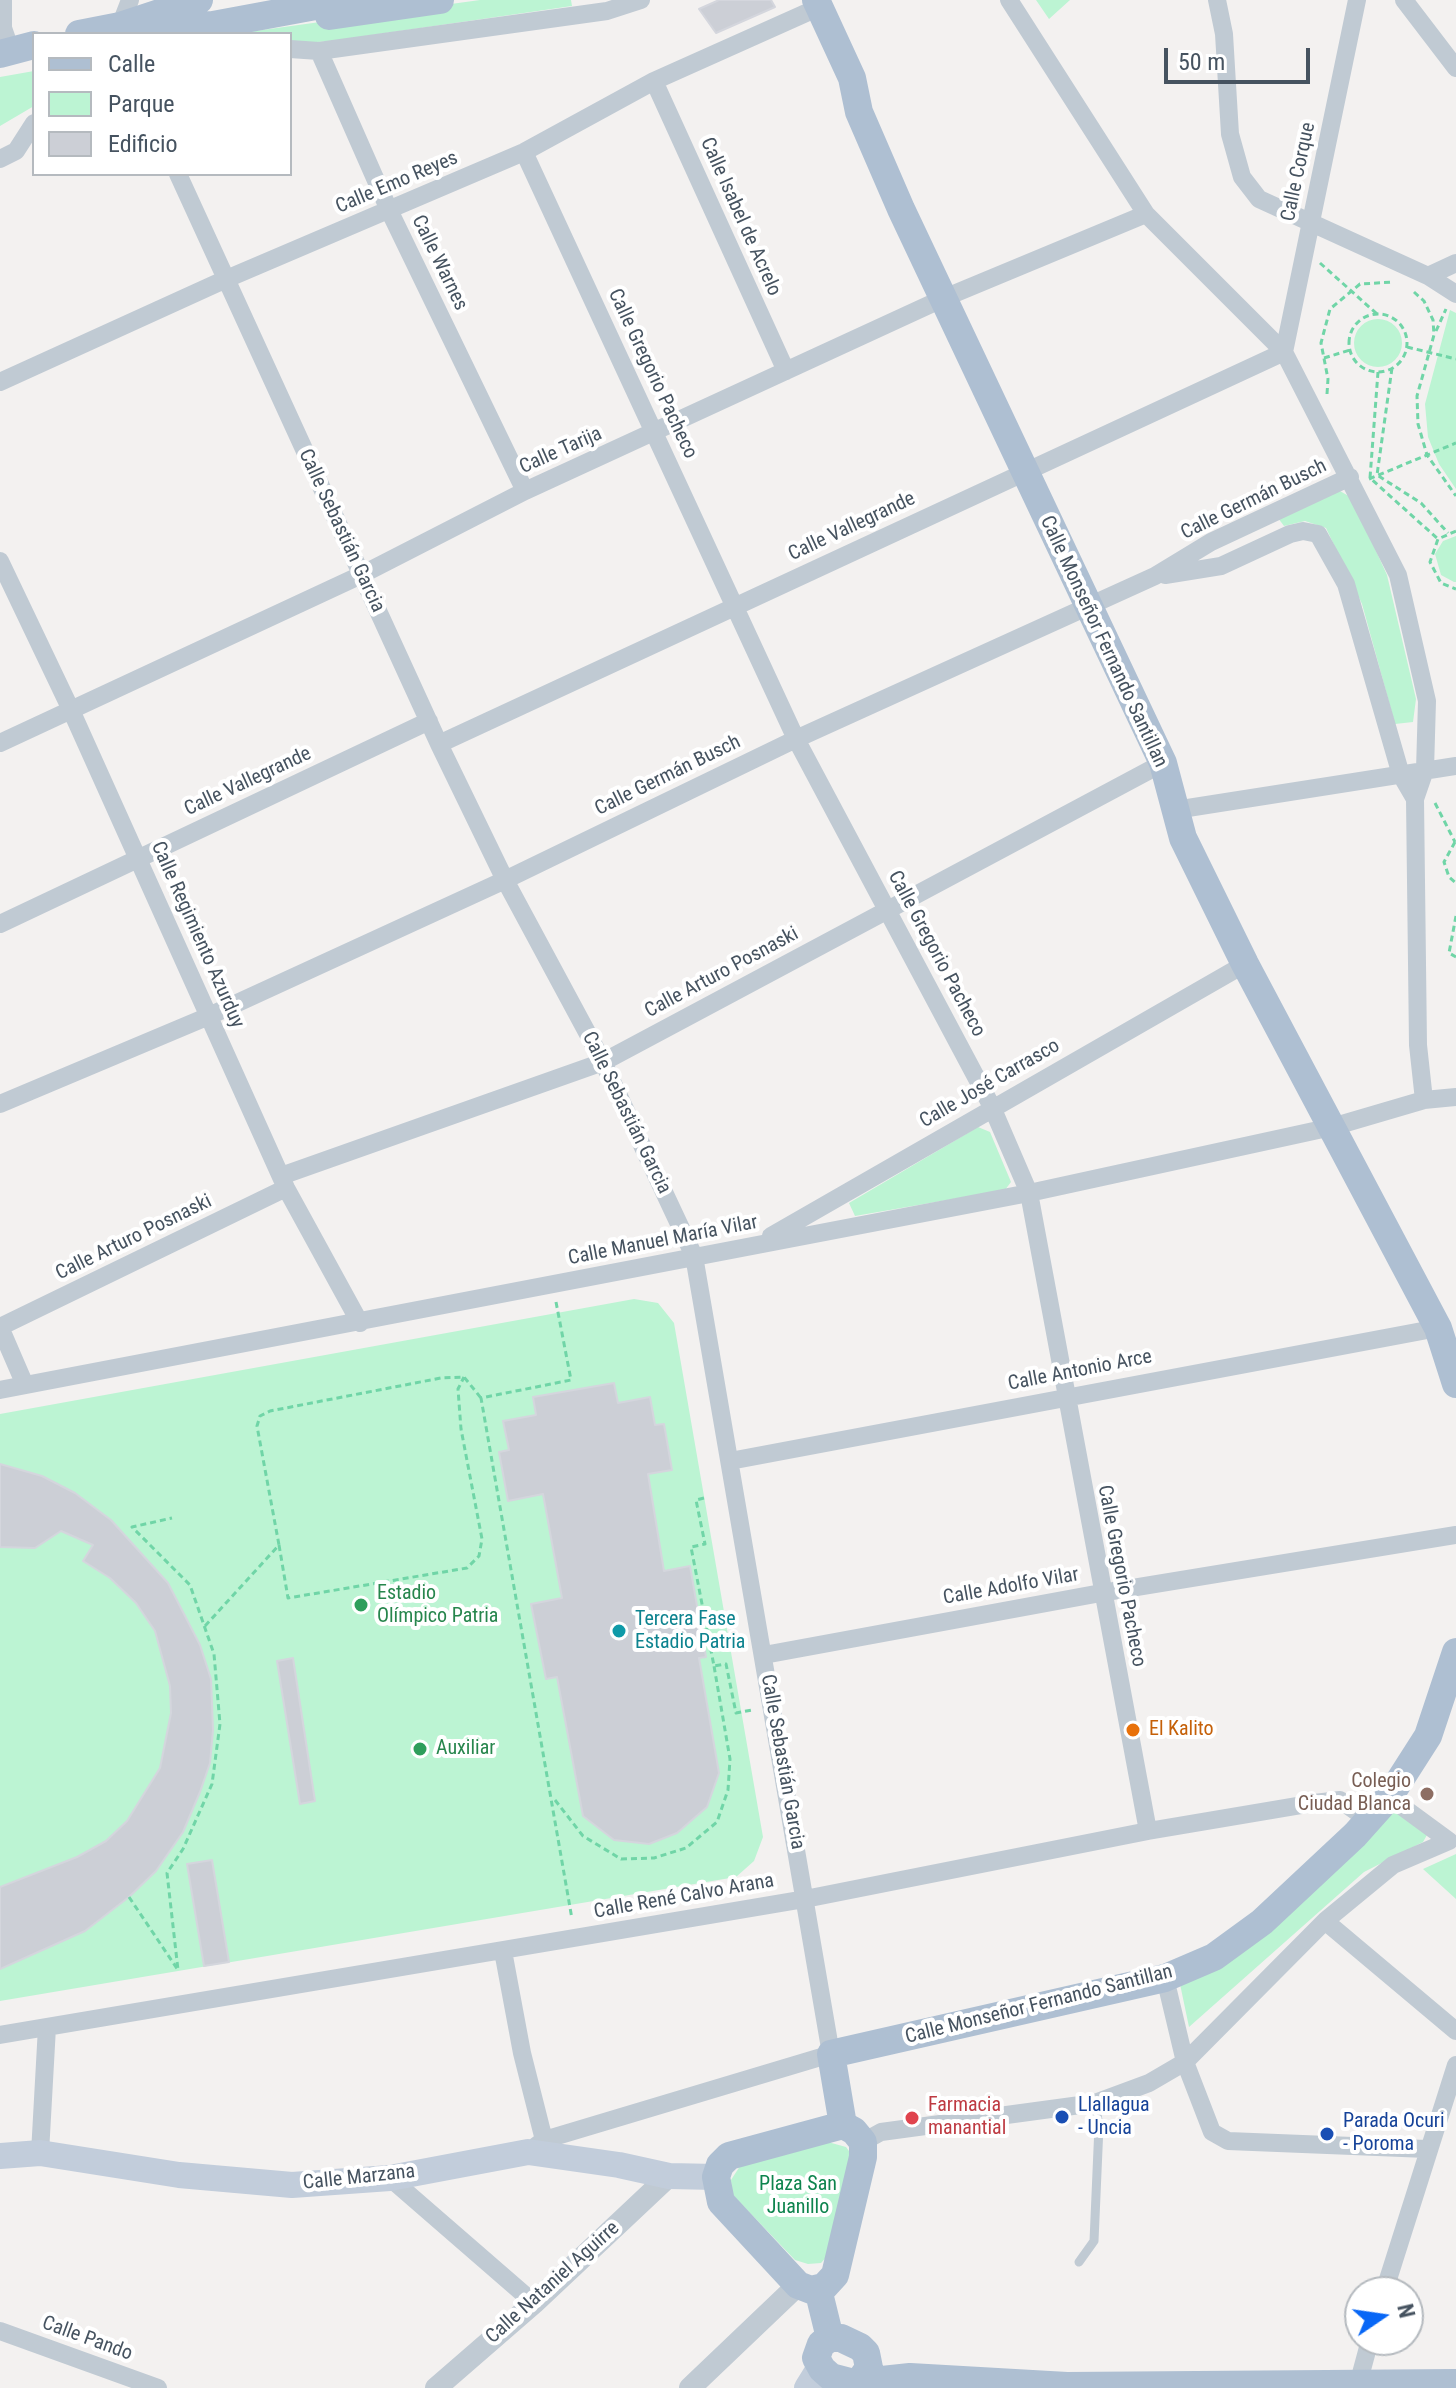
<!DOCTYPE html>
<meta charset="utf-8">
<style>
body{margin:0}
#map{position:relative;width:1456px;height:2388px;overflow:hidden;background:#f3f1f0;font-family:"Roboto Condensed",sans-serif}
canvas{display:block}
.legend{position:absolute;left:32px;top:32px;width:260px;height:144px;box-sizing:border-box;background:#fff;border:2px solid #b5babf;margin:0;padding:10px 14px;list-style:none;font-size:24px;color:#465360}
.legend li{display:flex;align-items:center;gap:16px;height:40px}
.legend b{width:40px;border:2px solid #b5babf}
.north{position:absolute;left:1344px;top:2276px;width:80px;height:80px;box-sizing:border-box;background:#fff;border:2px solid #b5babf;border-radius:50%;rotate:77deg;font-size:22px;font-weight:700;line-height:32px;text-align:center;color:#465360}
.north::after{content:'';display:block;margin:auto;width:28px;height:36px;background:#0867f6;clip-path:polygon(50% 0,100% 100%,50% 72%,0 100%)}
.scale{position:absolute;left:1164px;top:48px;width:146px;height:36px;box-sizing:border-box;border:4px solid #465360;border-top:0;padding-left:10px;font-size:24px;line-height:28px;white-space:nowrap;color:#465360;-webkit-text-stroke:6px #fff;paint-order:stroke}
</style>
<div id="map">
<canvas width="1456" height="2388"></canvas>
<ul class="legend">
<li><b style="height:10px;background:#aebfd2"></b>Calle</li>
<li><b style="height:22px;background:#bcf4d3"></b>Parque</li>
<li><b style="height:22px;background:#cccfd6"></b>Edificio</li>
</ul>
<div class="north">N</div>
<div class="scale">50 m</div>
</div>
<script>
const ctx = document.querySelector('canvas').getContext('2d');
ctx.lineJoin = 'round';
function paint(path, color) { ctx.fillStyle = color; ctx.fill(path, 'evenodd'); }
const shape = rows => new Path2D(rows.map(r => 'M' + r).join(''));
function stroke(path, color, width, dash) { ctx.strokeStyle = color; ctx.lineWidth = width; ctx.lineCap = dash ? 'butt' : 'round'; ctx.setLineDash(dash || []); ctx.stroke(path); }
function label(font, color, halo, rows, align = 'center') {
  ctx.font = font + ' "Roboto Condensed",sans-serif'; ctx.lineWidth = 8; ctx.setLineDash([]); ctx.textBaseline = 'middle'; ctx.strokeStyle = halo; ctx.fillStyle = color; for (const [text, x, y, turn = 0] of rows) {
    ctx.save(); ctx.translate(x, y); ctx.rotate((+turn || 0) * Math.PI / 180); ctx.textAlign = isNaN(turn) ? turn : align; if (halo) ctx.strokeText(text, 0, 0); ctx.fillText(text, 0, 0); ctx.restore();
  }
}
const green = shape([
 [480,0,571,0,572,6,331,41,290,44,290,34,233,34],
 [1036,0,1070,0,1049,19],
 [34,71,34,106,0,126,0,77],
 [1450,310,1456,313,1456,489,1439,464,1428,437,1425,404],
 '1354 343a24 24 0 1 1 48 0a24 24 0 1 1-48 0Z',
 [1340,491,1352,498,1387,575,1416,699,1413,722,1395,724,1362,604,1326,528,1305,521,1284,526,1278,518],
 [1456,536,1456,582,1454,582,1441,575,1435,554,1443,541],
 [978,1127,990,1132,1011,1182,1005,1190,855,1216,849,1203],
 [634,1299,658,1303,674,1323,763,1837,754,1861,736,1877,0,2001,0,1414],
 [1397,1810,1427,1835,1423,1842,1364,1872,1189,2027,1180,1984],
 [1456,1854,1456,1899,1423,1869],
 [828,2142,846,2147,852,2155,832,2251,821,2263,808,2264,795,2260,732,2194,731,2180,742,2163]
]);
const building = shape([
 [719,0,771,0,775,7,716,33,699,9,719,0],
 [614,1383,618,1403,650,1397,655,1425,664,1424,672,1470,648,1474,664,1571,690,1566,706,1657,699,1658,719,1773,707,1807,677,1833,649,1844,614,1840,583,1816,557,1677,546,1679,531,1604,562,1598,543,1494,508,1501,499,1452,509,1450,503,1421,536,1415,533,1397,614,1383],
 [0,1464,42,1476,75,1493,111,1520,168,1583,200,1645,211,1679,213,1730,210,1763,200,1792,183,1832,156,1871,129,1897,85,1931,0,1969,0,1887,77,1857,106,1841,127,1821,160,1768,171,1713,170,1686,155,1631,136,1603,110,1578,83,1561,93,1545,61,1531,35,1548,0,1547,0,1464],
 [293,1658,315,1801,300,1804,277,1661,293,1658],
 [212,1860,229,1962,204,1966,187,1864,212,1860]
]);
const path = shape([
 [1320,263,1377,314],
 [1414,292,1424,301,1433,320,1434,335,1417,396,1418,424,1427,455,1456,496],
 '1349 343a29 29 0 1 1 58 0a29 29 0 1 1-58 0Z',
 [1436,331,1446,309],
 [1407,347,1456,359],
 [1324,358,1350,350],
 [1392,368,1377,475,1421,503,1448,533],
 [1378,372,1370,478,1438,539],
 [1327,394,1328,379,1321,343,1330,309,1360,284,1393,282],
 [1369,479,1456,443],
 [1456,531,1438,539,1430,562,1441,583,1456,589],
 [1435,803,1455,842],
 [1455,842,1444,862,1449,877,1456,883],
 [1456,916,1449,953,1456,957],
 [556,1302,571,1380,481,1398,572,1919],
 [704,1498,696,1500,705,1544,691,1547,714,1666,726,1664,736,1713,752,1710],
 [279,1545,288,1598,467,1568,479,1556,482,1539,461,1429,458,1389,464,1377],
 [205,1626,279,1545,257,1426,260,1416,270,1411,441,1378,464,1377,481,1398],
 [555,1800,583,1836,621,1859,654,1858,686,1848,717,1822,728,1790,730,1759,714,1666],
 [129,1897,178,1970,167,1873,183,1849,212,1784,220,1724,214,1654,190,1585,132,1527,172,1518]
]);
const service = shape([
 [1079,2262,1094,2241,1099,2126,1095,2103]
]);
const minor = shape([
 [3,0,3,28,11,51],
 [1009,0,1146,214,1284,352,1398,575,1427,701,1425,770,1415,799,1418,1045,1424,1100],
 [1217,0,1224,34,1230,134,1242,177,1259,199,1428,276,1456,294],
 [1404,0,1456,68],
 [120,26,130,0],
 [290,49,319,51,607,11,641,0],
 [319,51,389,210,525,491],
 [654,81,786,371],
 [524,152,796,739,992,1107,1029,1193,1148,1831],
 [0,159,16,151,34,123],
 [178,174,439,744,505,880,603,1062,694,1256,831,2054,544,2140,528,2152],
 [1428,276,1456,263],
 [1284,352,1357,0],
 [0,382,224,280,524,152,654,81,806,13],
 [0,561,71,710,286,1188,360,1323],
 [1165,575,1221,566,1290,534,1303,531,1318,534,1346,584,1401,775,1415,799],
 [0,743,361,575,525,491,944,298,1146,214],
 [439,744,1284,352],
 [1175,810,1456,766],
 [0,924,429,721],
 [0,1104,209,1016,505,880,796,739,1155,576,1211,542,1350,477],
 [281,1176,603,1062,1163,763],
 [771,1236,1245,964],
 [25,1385,0,1327,286,1188],
 [0,1390,1029,1193,1332,1127,1424,1100,1456,1097],
 [730,1461,1438,1328],
 [764,1655,1101,1593,1456,1535],
 [1325,1921,1393,1865,1449,1841,1389,1797],
 [503,1951,522,2053,544,2140],
 [1165,1978,1185,2062,1212,2132,1228,2141,1427,2149],
 [0,2035,805,1899,1148,1831,1314,1803,1340,1800,1368,1820],
 [863,2142,881,2132,1095,2103,1149,2083,1185,2062,1325,1921,1456,2031],
 [40,2153,47,2027],
 [390,2178,534,2303],
 [1384,2292,1456,2065],
 [0,2331,158,2388],
 [1357,2388,1370,2340]
]);
const tertiary = shape([
 [436,2388,534,2303,669,2176],
 [690,2388,798,2285]
]);
const secondary = shape([
 [0,2156,40,2153,179,2175,292,2185,390,2178,528,2152,619,2165,669,2176,716,2177],
 [807,2388,820,2367]
]);
const primary = shape([
 [816,0,852,78,859,112,901,209,1163,763,1183,838,1245,964,1438,1328,1456,1384],
 [329,16,440,0],
 [120,26,150,30,213,25,348,0],
 [79,34,120,26,199,0],
 [0,54,34,45],
 [843,2125,831,2054,1165,1978,1214,1957,1262,1922,1355,1835,1389,1797,1428,1736,1456,1652],
 [843,2125,854,2131,863,2142,863,2157,835,2275,824,2287,811,2290,798,2285,721,2202,716,2177,720,2165,729,2156,843,2125],
 [818,2289,830,2338],
 [859,2382,869,2368,866,2353,860,2347,841,2338,830,2338,821,2344,816,2358,822,2369,831,2377,854,2383,910,2377,1067,2386,1456,2383]
]);
const markers = [
 [361,1605,8,"#2e9e5b"],
 [619,1631,8,"#0f9aa8"],
 [1133,1730,8,"#e8710a"],
 [420,1749,8,"#2e9e5b"],
 [1427,1794,8,"#8d6e63"],
 [1062,2117,8,"#1a4fb4"],
 [912,2118,8,"#e0444e"],
 [1327,2134,8,"#1a4fb4"]
];
const streetNames = [
 ["Calle Corque",1299,172,-78],
 ["Calle Emo Reyes",397,183,-23],
 ["Calle Isabel de Acrelo",740,217,66],
 ["Calle Warnes",439,263,64],
 ["Calle Gregorio Pacheco",652,374,65],
 ["Calle Tarija",561,451,-24],
 ["Calle Germán Busch",1254,500,-26],
 ["Calle Vallegrande",852,527,-25],
 ["Calle Sebastián Garcia",341,531,65],
 ["Calle Monseñor Fernando Santillan",1103,642,65],
 ["Calle Germán Busch",668,776,-26],
 ["Calle Vallegrande",248,782,-25],
 ["Calle Regimiento Azurduy",197,935,66],
 ["Calle Gregorio Pacheco",936,954,62],
 ["Calle Arturo Posnaski",722,973,-28],
 ["Calle José Carrasco",990,1084,-30],
 ["Calle Sebastián Garcia",626,1113,64],
 ["Calle Arturo Posnaski",134,1238,-26],
 ["Calle Manuel María Vilar",663,1241,-11],
 ["Calle Antonio Arce",1080,1371,-11],
 ["Calle Gregorio Pacheco",1121,1576,79],
 ["Calle Adolfo Vilar",1011,1587,-10],
 ["Calle Sebastián Garcia",782,1762,80],
 ["Calle René Calvo Arana",684,1897,-10],
 ["Calle Monseñor Fernando Santillan",1039,2005,-14],
 ["Calle Marzana",359,2178,-6],
 ["Calle Nataniel Aguirre",553,2283,-42],
 ["Calle Pando",87,2339,20]
];
const leisureNames = [
 ["Estadio",377,1594],
 ["Olímpico Patria",377,1617],
 ["Auxiliar",436,1749]
];
const cultureNames = [
 ["Tercera Fase",635,1620],
 ["Estadio Patria",635,1643]
];
const foodNames = [
 ["El Kalito",1149,1730]
];
const educationNames = [
 ["Colegio",1411,1782],
 ["Ciudad Blanca",1411,1805]
];
const healthNames = [
 ["Farmacia",928,2106],
 ["manantial",928,2129]
];
const transitNames = [
 ["Llallagua",1078,2106],
 ["- Uncia",1078,2129],
 ["Parada Ocuri",1343,2122],
 ["- Poroma",1343,2145]
];
const parkNames = [
 ["Plaza San",798,2185],
 ["Juanillo",798,2208]
];
paint(green, '#bcf4d3');
paint(building, '#cccfd6');
stroke(building, '#d4d6dd', 2);
stroke(path, '#70d5a7', 3, [6, 4]);
stroke(service, '#c0cad3', 9);
stroke(minor, '#c0cad3', 18);
stroke(tertiary, '#c0cad3', 22);
stroke(secondary, '#c2cddb', 26);
stroke(primary, '#aebfd2', 28);
for (const [x, y, r, color] of markers) { const dot = new Path2D(); dot.arc(x, y, r, 0, 2 * Math.PI); ctx.fillStyle = color; ctx.fill(dot); stroke(dot, '#fff', 3); }
label('20px', '#465360', '#fff', streetNames);
label('20px', '#27864d', '#fff', leisureNames, 'left');
label('20px', '#0d838f', '#fff', cultureNames, 'left');
label('20px', '#c56008', '#fff', foodNames, 'left');
label('20px', '#785e54', '#fff', educationNames, 'right');
label('20px', '#be3a42', '#fff', healthNames, 'left');
label('20px', '#164399', '#fff', transitNames, 'left');
label('20px', '#0e844e', '#fff', parkNames);
</script>
